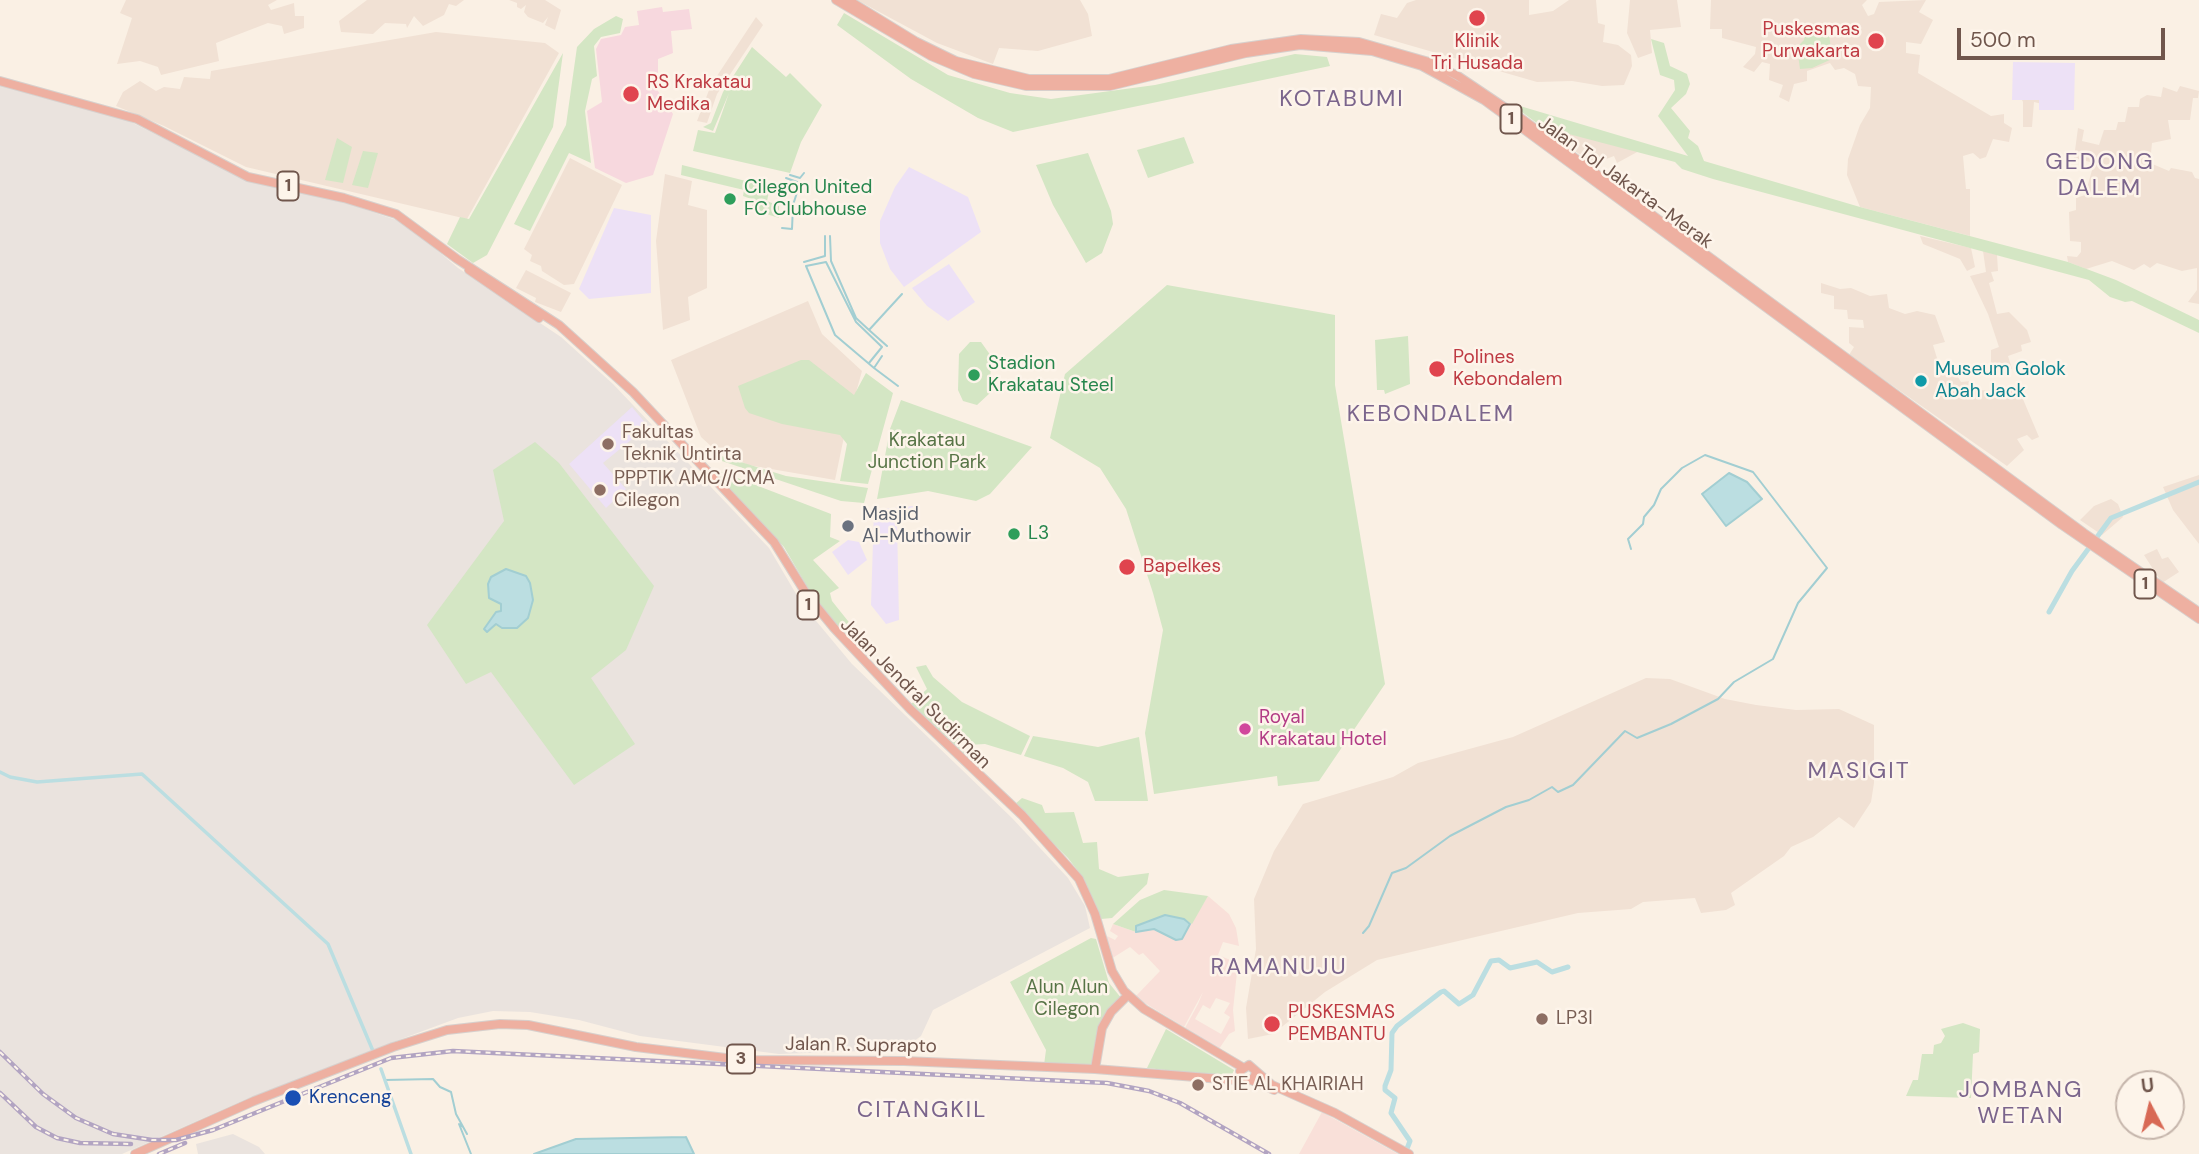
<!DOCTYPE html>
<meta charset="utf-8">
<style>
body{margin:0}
#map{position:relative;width:2199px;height:1154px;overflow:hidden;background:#faf0e4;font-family:"DM Sans",sans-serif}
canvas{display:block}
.north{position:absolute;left:2115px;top:1070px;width:70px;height:70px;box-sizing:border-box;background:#fdf4ea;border:2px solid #c5b5ab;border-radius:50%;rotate:353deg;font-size:19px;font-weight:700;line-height:28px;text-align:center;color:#70564c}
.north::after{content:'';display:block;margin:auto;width:24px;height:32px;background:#d86955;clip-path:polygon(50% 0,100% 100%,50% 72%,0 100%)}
.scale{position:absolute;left:1957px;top:28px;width:208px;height:32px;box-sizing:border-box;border:4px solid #70564c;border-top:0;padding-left:9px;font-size:21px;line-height:24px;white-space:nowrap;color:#70564c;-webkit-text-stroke:5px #fdf4ea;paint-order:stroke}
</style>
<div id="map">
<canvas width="2199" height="1154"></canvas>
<div class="north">U</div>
<div class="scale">500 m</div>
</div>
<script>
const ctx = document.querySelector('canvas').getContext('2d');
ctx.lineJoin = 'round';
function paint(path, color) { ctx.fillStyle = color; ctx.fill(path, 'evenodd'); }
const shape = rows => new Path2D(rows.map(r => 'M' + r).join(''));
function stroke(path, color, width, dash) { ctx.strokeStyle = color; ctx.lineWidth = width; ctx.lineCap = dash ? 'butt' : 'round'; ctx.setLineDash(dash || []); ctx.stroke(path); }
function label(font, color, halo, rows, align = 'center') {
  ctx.font = font + ' "DM Sans",sans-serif'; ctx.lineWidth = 5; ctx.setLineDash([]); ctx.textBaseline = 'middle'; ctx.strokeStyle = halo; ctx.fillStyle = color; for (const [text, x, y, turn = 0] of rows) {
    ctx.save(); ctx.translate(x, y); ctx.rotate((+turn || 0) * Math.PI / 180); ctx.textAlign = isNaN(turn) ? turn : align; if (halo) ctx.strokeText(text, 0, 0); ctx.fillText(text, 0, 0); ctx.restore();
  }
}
const residential = shape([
 [126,0,277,0,268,5,271,10,294,3,295,16,304,16,304,28,284,34,282,26,268,23,216,43,219,61,161,75,158,67,140,61,117,64,132,18,120,13],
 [367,0,464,0,456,6,449,4,444,15,423,26,414,16,407,28,406,24,385,23,373,34,341,32,339,21],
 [509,0,545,0,561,10,555,30,545,25,548,17,543,23,528,17,524,12,526,5,521,9,517,7,517,3],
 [857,0,1080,0,1088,14,1092,36,1038,51,999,48,993,64,937,43],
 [1416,0,1529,0,1529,15,1553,11,1569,0,1596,0,1598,23,1605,25,1603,42,1618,45,1631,55,1632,66,1624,85,1602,86,1572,81,1537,82,1374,35,1381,14,1397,18,1407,3],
 [1630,0,1677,0,1681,27,1650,30,1652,53,1638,58,1627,33],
 [1711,0,1867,0,1862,5,1868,16,1874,14,1879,2,1926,0,1919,12,1933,20,1921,44,1906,42,1906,53,1920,55,1918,73,1991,116,2004,114,2004,123,2012,128,2009,142,1993,139,1986,157,1980,159,1973,153,1963,156,1966,189,1970,189,1970,236,1860,207,1847,175,1848,159,1860,125,1870,108,1871,87,1858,86,1855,74,1844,68,1835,70,1830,63,1807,71,1807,81,1794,84,1789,102,1779,97,1783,85,1769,80,1770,64,1762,62,1754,72,1743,67,1755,54,1756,47,1722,38,1722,29,1710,29],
 [756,17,763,25,717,94,707,123,697,121,711,85],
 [436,32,545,43,559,53,467,219,246,167,164,126,116,106,123,92,140,81,156,91,164,87,180,89,184,77,210,79,211,71],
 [2015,67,2068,67,2063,109,2034,102,2032,127,2023,127,2023,102,2021,98,2013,96],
 [2180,86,2199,91,2198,98,2193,98,2190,120,2168,120,2171,139,2152,143,2150,163,2169,171,2171,168,2192,172,2195,178,2199,179,2199,304,2188,302,2197,290,2197,268,2182,271,2157,263,2150,268,2144,264,2134,270,2112,261,2086,269,2068,262,2067,256,2077,257,2081,252,2081,242,2070,241,2069,212,2076,210,2076,198,2085,195,2094,163,2074,158,2078,128,2084,130,2082,141,2099,145,2104,130,2116,130,2118,122,2125,122,2128,107,2139,107,2140,99,2147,95,2161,97,2163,87,2177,92],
 [1542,127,1639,151,1617,163,1614,156,1593,164],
 [570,158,622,185,574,284,564,285,542,271,541,266,530,261,532,255,524,249],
 [665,174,692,181,688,205,707,210,707,288,688,297,690,320,663,330,656,241],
 [1920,236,1971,248,1975,267,1967,271,1960,259,1923,244],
 [1983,251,1997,255,1998,271,1991,272,1994,281,1989,283,1997,314,2009,312,2027,330,2031,342,2021,345,2022,351,2008,356,2012,369,1991,367,1991,350,1999,347,1988,314,1970,276,1986,272],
 [526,270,571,293,561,312,535,302,536,298,516,288],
 [1821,283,1840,289,1851,288,1870,296,1887,294,1889,308,1905,314,1917,311,1935,315,1945,342,1933,345,1940,368,1951,366,1961,382,1971,381,1979,390,1994,391,2017,385,2039,437,2032,440,2027,435,2017,439,2024,450,2007,466,1849,355,1854,347,1849,343,1849,327,1864,328,1863,320,1848,319,1847,310,1834,309,1834,296,1821,293],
 [808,301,822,334,862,371,845,432,835,480,748,465,712,447,701,437,671,360],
 [2199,475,2199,544,2173,510,2163,487],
 [2111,499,2118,504,2123,517,2102,535,2080,520,2094,506],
 [2157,549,2162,559,2168,557,2179,572,2162,583,2144,555],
 [1646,678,1670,679,1725,699,1756,705,1796,710,1839,709,1874,725,1874,783,1871,802,1854,828,1839,817,1813,837,1791,847,1784,856,1731,893,1735,905,1726,910,1701,913,1695,898,1643,902,1631,909,1578,913,1377,960,1325,992,1273,1034,1248,1039,1246,1008,1256,949,1254,899,1274,851,1303,804,1393,777,1418,763,1513,737]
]);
const commercial = shape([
 [1208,896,1229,914,1236,928,1239,946,1223,942,1218,955,1238,963,1233,1010,1235,1031,1229,1034,1219,1049,1185,1028,1198,1004,1203,992,1184,1027,1135,997,1160,971,1143,953,1139,955,1130,947,1111,959,1106,941,1107,936,1115,940,1118,936,1110,931,1113,924,1136,932,1154,929,1176,940,1181,939],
 [1216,998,1230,1003,1224,1013,1230,1017,1221,1034,1195,1019,1203,1005,1210,1009],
 [1322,1112,1398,1154,1299,1154]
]);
const industrial = shape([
 [0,84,36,96,115,114,243,178,352,205,405,223,458,268,561,337,613,384,769,548,802,604,852,664,1012,818,1068,878,1085,906,1090,928,933,1010,921,1036,906,1047,888,1050,779,1054,640,1036,579,1020,530,1012,493,1011,458,1018,385,1045,244,1100,122,1154,0,1154],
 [233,1134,259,1147,265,1154,198,1154,196,1144]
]);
const education = shape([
 [2013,62,2075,63,2074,110,2039,110,2039,100,2012,100],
 [909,167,968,197,981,232,904,287,890,269,880,243,880,221,895,187],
 [614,208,651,215,651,293,589,299,579,289],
 [949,264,975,302,948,321,927,306,912,288],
 [632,407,648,426,603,463,626,489,606,508,569,464],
 [913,506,911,521,897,521,899,620,886,624,871,605,874,510],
 [848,540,859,542,867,560,848,575,832,552]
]);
const medical = shape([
 [662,7,663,12,689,9,692,29,671,31,673,53,658,59,658,91,673,114,653,175,626,183,595,168,587,111,602,102,596,49,601,39,621,35,625,27,639,25,637,11]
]);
const green = shape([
 [844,13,948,75,1010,93,1051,99,1155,85,1295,54,1327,57,1330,66,1013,132,978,118,911,79,837,25],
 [616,16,623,19,620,33,601,37,594,46,597,76,592,79,585,111,591,163,569,153,530,231,514,224,566,125,577,47,594,29],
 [1807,24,1829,33,1832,59,1812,68,1800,69,1797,47,1804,40],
 [1651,39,1664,43,1670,66,1687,74,1690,84,1686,94,1671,108,1690,131,1688,138,1698,146,1704,161,1860,207,2068,262,2116,280,2199,320,2199,333,2132,301,2125,302,2110,297,2089,280,1713,179,1682,169,1675,162,1542,127,1522,112,1520,106,1688,156,1658,116,1675,90,1674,80,1660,75],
 [752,47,786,77,790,73,822,105,801,142,790,173,693,151,698,130,715,133,729,93,713,131,703,127,711,123,723,92],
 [563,53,553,127,487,255,473,263,447,244,460,217,469,219],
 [1184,137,1194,163,1148,178,1137,150],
 [337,138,352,147,343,183,325,180],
 [363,151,378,153,368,188,352,185],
 [1088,153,1111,211,1113,224,1102,253,1086,263,1053,205,1036,165],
 [682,165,770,187,767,201,779,206,779,218,751,209,754,200,743,196,744,190,681,175],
 [1167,285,1335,315,1335,385,1385,684,1319,781,1278,786,1277,776,1154,794,1145,733,1163,630,1153,593,1126,509,1100,468,1050,438,1065,374],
 [1408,336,1410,384,1385,394,1384,390,1377,390,1375,340],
 [970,342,981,342,991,356,990,393,977,405,963,401,958,390,959,354],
 [801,360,809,360,854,395,866,373,893,393,868,484,840,481,847,444,840,435,782,424,749,413,745,408,738,386],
 [901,400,1032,447,990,494,976,501,928,491,877,499,890,429],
 [535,442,559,463,654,586,626,650,591,678,635,744,574,785,491,672,466,684,427,625,504,521,493,470],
 [715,454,786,476,868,488,864,503,841,501,713,458],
 [714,469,831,514,830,537,840,541,813,560,839,588,830,593,832,601,856,631,855,646,815,600,784,547,710,471],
 [926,665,933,677,962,702,1030,736,1021,755,985,744,968,745,963,754,910,705,927,689,916,667],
 [1033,736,1098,747,1139,737,1148,801,1095,801,1088,782,1063,768,1024,756],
 [1022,798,1042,805,1045,813,1074,812,1083,843,1097,842,1099,869,1118,877,1149,873,1147,884,1112,918,1101,919,1084,879,1068,858,1014,805],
 [1164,890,1208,896,1192,924,1184,919,1165,916,1136,926,1136,932,1113,924,1140,900],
 [1091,938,1096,939,1109,983,1122,999,1110,1010,1092,1066,1044,1065,1046,1050,1010,982],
 [1963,1023,1980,1029,1979,1052,1973,1054,1971,1098,1906,1096,1913,1080,1918,1080,1922,1054,1933,1054,1934,1045,1941,1043,1945,1036,1941,1029],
 [1166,1029,1234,1070,1231,1077,1147,1068]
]);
const water = shape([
 [1729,473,1747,482,1762,499,1726,526,1702,494,1729,473],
 [506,569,526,576,530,583,533,600,528,618,517,628,502,628,496,624,487,632,484,629,496,612,501,611,501,604,489,598,488,584,491,577,506,569],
 [1165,915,1184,919,1190,924,1182,939,1176,940,1154,929,1136,932,1136,926,1165,915],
 [686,1137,694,1154,534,1154,576,1139,686,1137]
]);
const stream = shape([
 [790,175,800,178,804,173],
 [782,228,792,229,793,205,800,183,786,178],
 [830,236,831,261,856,318,869,330],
 [804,262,825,256,825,236],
 [887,346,869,330,902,294],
 [882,356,874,368,898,386],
 [869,363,882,347,856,322,826,262,806,266,835,335,874,368],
 [1363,933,1369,926,1392,873,1406,868,1450,836,1506,807,1529,800,1552,787,1558,792,1573,785,1625,731,1637,738,1671,724,1718,699,1734,682,1773,659,1798,603,1827,568,1753,472,1705,455,1682,468,1661,489,1654,505,1644,517,1643,524,1628,539,1631,549],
 [385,1080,433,1079,440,1087,451,1092,456,1114,467,1134],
 [463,1127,459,1124,471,1154]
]);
const canal = shape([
 [0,772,10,777,37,782,142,774,328,944,373,1051],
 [381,1069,411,1154]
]);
const river = shape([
 [2049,612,2072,571,2111,518,2199,482],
 [1405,1154,1410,1141,1391,1113,1395,1098,1385,1090,1385,1086,1391,1070,1392,1033,1397,1026,1441,992,1444,991,1459,1004,1473,995,1491,961,1499,960,1510,968,1537,962,1552,972,1568,967]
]);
const highway = shape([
 [836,0,931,56,974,74,1026,86,1110,86,1246,53,1300,45,1372,51,1422,66,1484,100,2062,525,2199,619],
 [848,0,915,41,956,61,1029,79,1109,79,1231,49,1301,39,1359,42,1429,62,1458,76,1522,119,2084,533,2199,612],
 [0,81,137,119,248,177,344,198,396,214,457,259,559,325,633,392,691,454,774,542,807,595,834,628,910,709,1022,815,1079,879,1095,914,1112,971,1124,991,1144,1009,1242,1067],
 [469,270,539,318],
 [1095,1069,1102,1028,1111,1012,1124,999],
 [1251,1080,1274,1090],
 [1246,1081,1241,1077,1240,1071,1249,1065,1272,1085,1335,1113,1409,1154],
 [135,1154,254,1101,393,1047,447,1030,500,1024,528,1025,636,1047,742,1060,904,1061,1095,1069,1246,1081,1254,1078,1256,1072]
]);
const rail = shape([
 [0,1052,43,1094,76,1118,113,1134,152,1140,176,1140,213,1130,391,1058,453,1051,1107,1083,1149,1091,1180,1103,1269,1154],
 [0,1093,36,1127,57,1138,80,1143,131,1144],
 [159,1154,185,1143]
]);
const markers = [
 [1477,18,9,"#e0444e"],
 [1876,41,9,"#e0444e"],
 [631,94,9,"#e0444e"],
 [730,199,7,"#2e9e5b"],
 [1437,369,9,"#e0444e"],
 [974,375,7,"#2e9e5b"],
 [1921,381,7,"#0f9aa8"],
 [608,444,7,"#8d6e63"],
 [600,490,7,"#8d6e63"],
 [848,526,7,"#6b7280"],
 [1014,534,7,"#2e9e5b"],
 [1127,567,9,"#e0444e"],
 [1245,729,7,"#d1479c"],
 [1542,1019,7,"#8d6e63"],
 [1272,1024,9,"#e0444e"],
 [1198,1085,7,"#8d6e63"],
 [293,1098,9,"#1a4fb4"]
];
const shields = [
 [1511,119,21],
 [288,186,21],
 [2145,584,21],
 [808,605,21],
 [741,1059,28]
];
const shieldNames = [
 ["1",1511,119],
 ["1",288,186],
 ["1",2145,584],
 ["1",808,605],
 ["3",741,1059]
];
const healthNames = [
 ["Puskesmas",1860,30,"right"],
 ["Purwakarta",1860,52,"right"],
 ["Klinik",1477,42,"center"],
 ["Tri Husada",1477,64,"center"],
 ["RS Krakatau",647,83],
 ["Medika",647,105],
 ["Polines",1453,358],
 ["Kebondalem",1453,380],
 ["Bapelkes",1143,567],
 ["PUSKESMAS",1288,1013],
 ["PEMBANTU",1288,1035]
];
const streetNames = [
 ["Jalan Tol Jakarta–Merak",1625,183,36],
 ["Jalan Jendral Sudirman",915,694,45],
 ["Jalan R. Suprapto",861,1046,1]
];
const leisureNames = [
 ["Cilegon United",744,188],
 ["FC Clubhouse",744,210],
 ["Stadion",988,364],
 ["Krakatau Steel",988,386],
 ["L3",1028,534]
];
const cultureNames = [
 ["Museum Golok",1935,370],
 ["Abah Jack",1935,392]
];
const educationNames = [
 ["Fakultas",622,433],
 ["Teknik Untirta",622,455],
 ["PPPTIK AMC//CMA",614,479],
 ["Cilegon",614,501],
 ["LP3I",1556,1019],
 ["STIE AL KHAIRIAH",1212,1085]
];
const parkNames = [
 ["Krakatau",927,441],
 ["Junction Park",927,463],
 ["Alun Alun",1067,988],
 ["Cilegon",1067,1010]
];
const worshipNames = [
 ["Masjid",862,515],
 ["Al-Muthowir",862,537]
];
const hotelNames = [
 ["Royal",1259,718],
 ["Krakatau Hotel",1259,740]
];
const transitNames = [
 ["Krenceng",309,1098]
];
const quarterNames = [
 ["KOTABUMI",1342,100],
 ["GEDONG",2100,163],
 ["DALEM",2100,189],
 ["KEBONDALEM",1431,415],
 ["MASIGIT",1859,772],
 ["RAMANUJU",1279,968],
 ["JOMBANG",2021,1091],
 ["WETAN",2021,1117],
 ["CITANGKIL",922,1111]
];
paint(residential, '#f1e1d4');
paint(commercial, '#f9e0d9');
paint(industrial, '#eae3de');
paint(education, '#ede1f6');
paint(medical, '#f7d8de');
paint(green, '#d4e6c4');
paint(water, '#bbdee1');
stroke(water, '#a2ced2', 2);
stroke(stream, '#a2ced2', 2);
stroke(canal, '#bbdee1', 3.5);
stroke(river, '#bbdee1', 5);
stroke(highway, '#d7d0cd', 10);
stroke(highway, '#eeb0a1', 8);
stroke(rail, '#b2a4c2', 4.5);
stroke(rail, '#fdf4ea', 2, [5]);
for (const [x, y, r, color] of markers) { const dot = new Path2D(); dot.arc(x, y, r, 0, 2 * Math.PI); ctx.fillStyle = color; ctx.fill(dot); stroke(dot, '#fdf4ea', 2.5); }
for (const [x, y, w] of shields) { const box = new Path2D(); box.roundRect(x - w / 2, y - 14.5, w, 29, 5); ctx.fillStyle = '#fdf4ea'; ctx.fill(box); stroke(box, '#70564c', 2); }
label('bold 18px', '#70564c', null, shieldNames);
label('19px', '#be3a42', '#fdf4ea', healthNames, 'left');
label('19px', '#70564c', '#fdf4ea', streetNames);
label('19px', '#27864d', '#fdf4ea', leisureNames, 'left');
label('19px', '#0d838f', '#fdf4ea', cultureNames, 'left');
label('19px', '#785e54', '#fdf4ea', educationNames, 'left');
label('19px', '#577446', '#fdf4ea', parkNames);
label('19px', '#5b616d', '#fdf4ea', worshipNames, 'left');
label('19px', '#b23c85', '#fdf4ea', hotelNames, 'left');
label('19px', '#164399', '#fdf4ea', transitNames, 'left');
ctx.letterSpacing = '2px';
label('23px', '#7b658c', '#fdf4ea', quarterNames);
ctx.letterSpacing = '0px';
</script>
